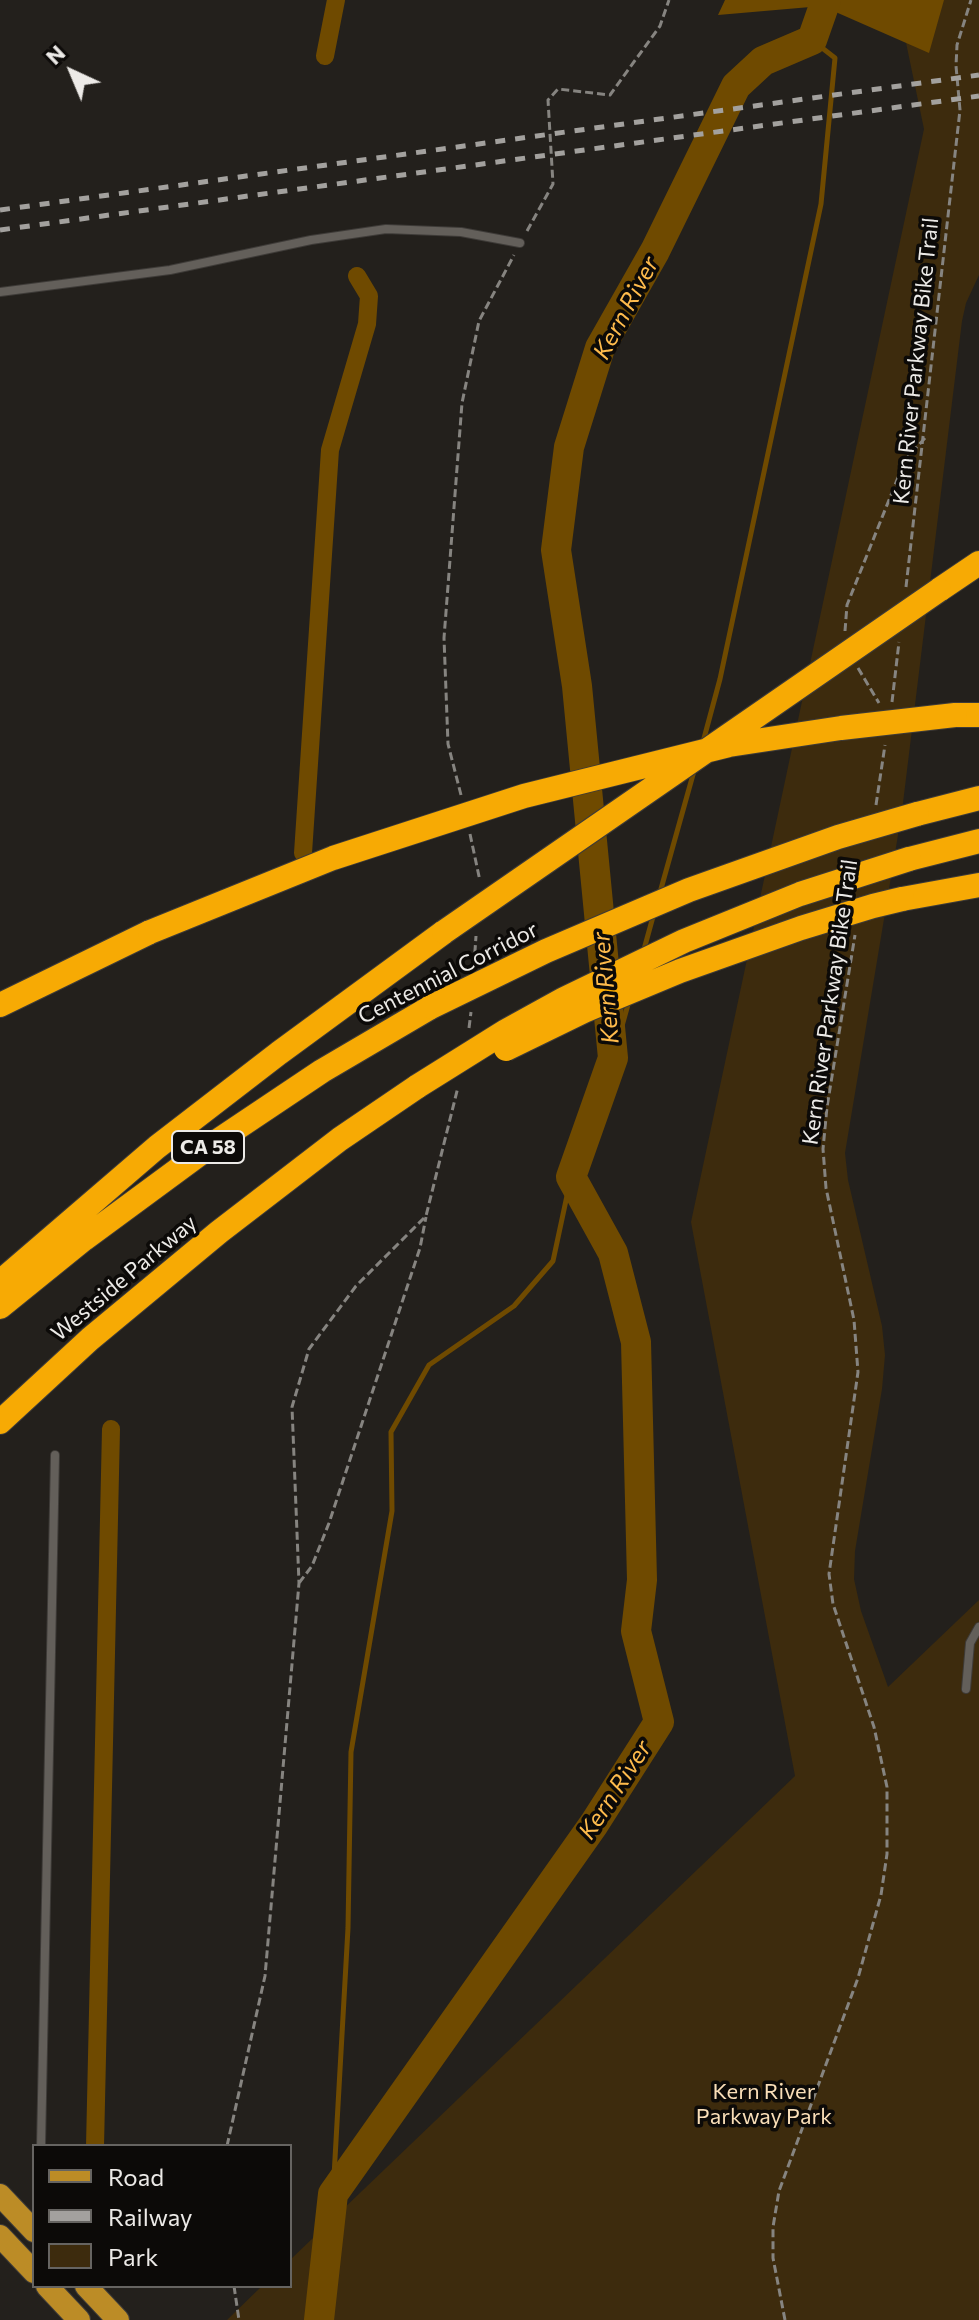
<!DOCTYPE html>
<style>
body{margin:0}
#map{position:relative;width:979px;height:2320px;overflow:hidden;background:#23201c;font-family:Commissioner,sans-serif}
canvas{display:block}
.legend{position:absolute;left:32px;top:2144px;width:260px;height:144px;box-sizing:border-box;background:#0c0a08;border:2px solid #666461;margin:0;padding:10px 14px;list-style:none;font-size:24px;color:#eceae7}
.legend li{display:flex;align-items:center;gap:16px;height:40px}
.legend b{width:40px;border:2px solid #666461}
.north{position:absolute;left:32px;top:32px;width:80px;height:80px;-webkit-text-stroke:6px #0c0a08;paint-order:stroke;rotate:316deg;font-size:22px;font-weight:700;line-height:32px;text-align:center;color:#eceae7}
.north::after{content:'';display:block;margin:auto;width:28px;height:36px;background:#eceae7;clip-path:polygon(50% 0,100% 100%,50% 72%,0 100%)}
</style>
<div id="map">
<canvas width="979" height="2320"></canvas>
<ul class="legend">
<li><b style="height:10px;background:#bc8c26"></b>Road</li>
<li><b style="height:10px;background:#a3a19e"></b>Railway</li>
<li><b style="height:22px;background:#3d2b0d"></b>Park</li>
</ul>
<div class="north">N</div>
</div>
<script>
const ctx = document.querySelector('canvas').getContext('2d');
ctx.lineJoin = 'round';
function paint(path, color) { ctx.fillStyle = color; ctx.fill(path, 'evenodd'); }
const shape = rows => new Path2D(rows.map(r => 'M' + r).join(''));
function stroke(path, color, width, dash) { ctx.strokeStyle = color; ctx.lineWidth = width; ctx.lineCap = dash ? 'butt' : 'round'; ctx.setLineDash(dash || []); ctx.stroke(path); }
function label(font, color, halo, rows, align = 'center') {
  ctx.font = font + ' Commissioner,sans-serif'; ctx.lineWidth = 7; ctx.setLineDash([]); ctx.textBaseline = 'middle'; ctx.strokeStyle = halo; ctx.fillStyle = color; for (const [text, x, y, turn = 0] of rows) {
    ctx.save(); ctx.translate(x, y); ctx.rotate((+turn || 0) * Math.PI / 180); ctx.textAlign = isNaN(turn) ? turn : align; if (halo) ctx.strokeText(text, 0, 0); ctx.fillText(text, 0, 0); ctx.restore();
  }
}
const green = shape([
 [871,0,979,0,979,275,966,303,962,321,902,811,845,1153,848,1180,882,1326,885,1355,882,1389,855,1551,854,1579,861,1611,888,1687,979,1600,979,2320,227,2320,262,2286,290,2286,290,2260,795,1776,691,1222,924,129,904,33]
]);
const water = shape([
 [725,0,944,0,929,53,822,6,718,15]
]);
const stream = shape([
 [703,742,720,679,821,204,835,58,812,40],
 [659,896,694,771],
 [643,953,654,913],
 [613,1058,629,1001],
 [333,2194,348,1928,351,1752,392,1511,391,1432,429,1365,514,1306,553,1261,571,1177]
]);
const canal = shape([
 [325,56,336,0],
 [303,853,330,450,367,324,369,296,357,276],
 [95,2146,111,1429]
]);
const river = shape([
 [319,2320,333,2194,594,1824,659,1722,636,1631,642,1580,636,1342,613,1253,571,1177,613,1058,577,686,556,550,569,447,600,348,655,251,736,86,763,61,812,40,826,0]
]);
const path = shape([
 [527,231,553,184,548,100,558,89,610,95,660,26,669,0],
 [906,587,960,110,956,66,957,45,971,0],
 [845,631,847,605,905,460,925,438],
 [858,668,879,703],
 [892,702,899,642],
 [461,795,448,744,444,638,462,403,479,321,514,255],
 [876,805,885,745],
 [470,834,480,881],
 [474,965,476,936],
 [469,1028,471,1012],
 [299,1583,312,1566,329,1523,420,1248,426,1217],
 [227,2146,265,1976,299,1583,292,1407,309,1349,356,1286,426,1216,458,1087],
 [234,2286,239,2320],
 [785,2320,773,2258,773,2227,779,2191,858,1978,881,1895,887,1854,887,1787,874,1727,833,1604,829,1574,858,1372,854,1320,826,1188,823,1149,827,1107,855,935]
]);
const service = shape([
 [0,292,170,270,311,240,386,229,461,232,520,243],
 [966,1689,970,1643,979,1627],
 [41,2146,55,1455]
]);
const primary = shape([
 [0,2195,34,2231],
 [0,2236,34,2272],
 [47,2286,79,2320],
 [86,2286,118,2320]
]);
const motorway = shape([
 [939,590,979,563],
 [955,715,979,715],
 [917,814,979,798],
 [909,859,979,841],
 [902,899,979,885],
 [0,1005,150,932],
 [0,1282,157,1147,279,1053,444,932],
 [0,1307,84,1239,213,1144,322,1071,431,1007],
 [0,1422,90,1339,219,1232,340,1139,418,1086]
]);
const rail = shape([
 [0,210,979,75],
 [0,230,979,96]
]);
const motorwayBridge = shape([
 [150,932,333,858,524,796,729,745,841,728,955,715],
 [444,932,939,590],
 [431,1007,546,951,689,890,838,837,917,814],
 [506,1049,584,1011,680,971,801,928,873,906,902,899],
 [418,1086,506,1031,564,999,684,941,800,894,909,859]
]);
const shields = [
 [208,1147,72]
];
const shieldNames = [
 ["CA 58",208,1147]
];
const streetNames = [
 ["Kern River Parkway Bike Trail",916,361,-84],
 ["Centennial Corridor",448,973,-27],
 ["Kern River Parkway Bike Trail",830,1002,-82],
 ["Westside Parkway",124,1278,-40]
];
const parkNames = [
 ["Kern River",764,2092],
 ["Parkway Park",764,2117]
];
const waterNames = [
 ["Kern River",626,308,-62],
 ["Kern River",606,988,-95],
 ["Kern River",615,1790,-57]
];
paint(green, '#3d2b0d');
paint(water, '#6f4a00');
stroke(stream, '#6f4a00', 5);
stroke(canal, '#6f4a00', 18);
stroke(river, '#6f4a00', 30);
stroke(service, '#3e3b38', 10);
stroke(primary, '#3e3b38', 24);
stroke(motorway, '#3e3b38', 26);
stroke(path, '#868480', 3, [8, 4]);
stroke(service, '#635f5a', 8);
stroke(primary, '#bc8c26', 22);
stroke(motorway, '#f7aa04', 24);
stroke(rail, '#a3a19e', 5, [10, 10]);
stroke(motorwayBridge, '#3e3b38', 26, []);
stroke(motorwayBridge, '#f7aa04', 24);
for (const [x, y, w] of shields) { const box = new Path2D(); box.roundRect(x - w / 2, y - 16, w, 32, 6); ctx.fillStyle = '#0c0a08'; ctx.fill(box); stroke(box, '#eceae7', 2); }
label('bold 20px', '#eceae7', null, shieldNames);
label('22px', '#eceae7', '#0c0a08', streetNames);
label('22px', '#f9deb8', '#0c0a08', parkNames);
label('italic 24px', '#febb4c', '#0c0a08', waterNames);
</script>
